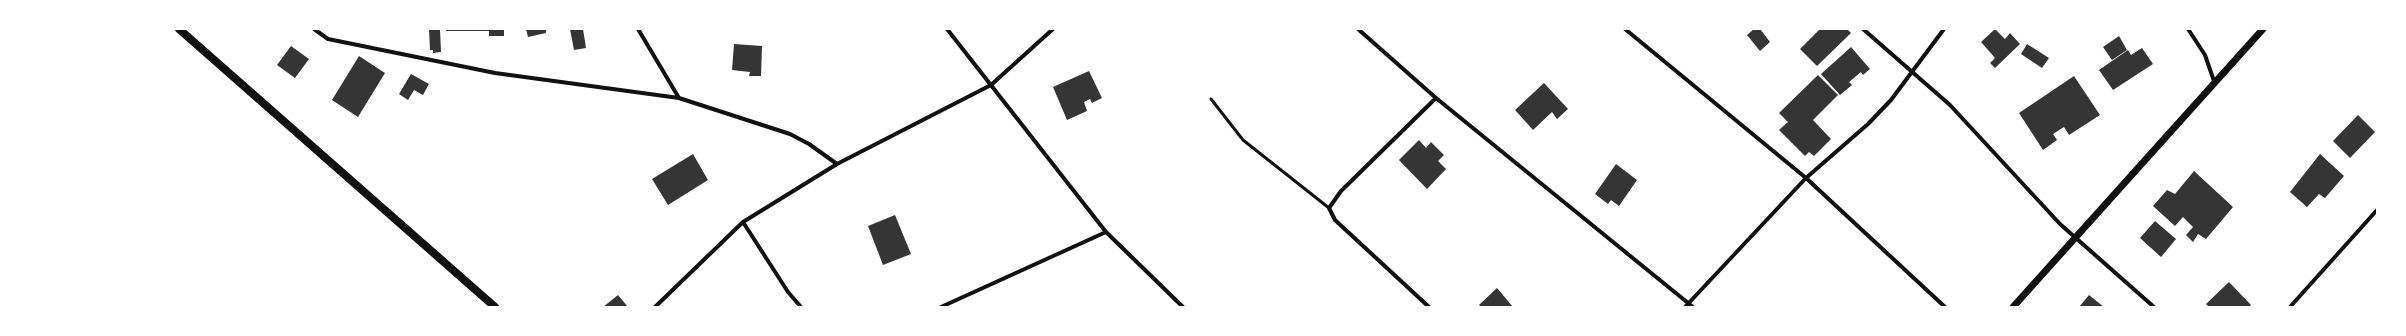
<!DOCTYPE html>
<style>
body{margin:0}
#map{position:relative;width:2406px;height:336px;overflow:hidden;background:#fff;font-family:"PT Sans Narrow",sans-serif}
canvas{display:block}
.frame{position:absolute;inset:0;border:30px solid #fff;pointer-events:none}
</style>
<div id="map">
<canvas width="2406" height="336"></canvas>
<div class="frame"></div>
</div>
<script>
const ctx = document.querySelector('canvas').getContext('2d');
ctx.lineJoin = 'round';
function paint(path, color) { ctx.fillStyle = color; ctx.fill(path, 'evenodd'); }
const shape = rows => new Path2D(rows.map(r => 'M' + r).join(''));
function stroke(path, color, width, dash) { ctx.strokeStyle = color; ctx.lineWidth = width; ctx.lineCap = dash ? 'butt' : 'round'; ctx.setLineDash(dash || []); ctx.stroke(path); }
const building = shape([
 [429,29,440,29,441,52,433,53,433,50,430,50],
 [446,29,504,29,504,36,489,36,489,31,446,31],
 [526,29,546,29,546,33,528,37],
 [570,29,583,29,586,48,574,50],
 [1754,29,1760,29,1770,42,1760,51,1747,35],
 [1820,29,1847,29,1851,33,1817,66,1800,49],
 [1995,29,2005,39,2010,33,2020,44,1995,68,1990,63,1995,58,1981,42],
 [2119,36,2127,50,2112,60,2103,47],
 [734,44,762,46,761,76,749,76,750,72,732,70],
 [2027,44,2049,58,2042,68,2021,54],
 [291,46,309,59,295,78,277,65],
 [1851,47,1870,69,1863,75,1861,72,1849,82,1852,85,1840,95,1821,74],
 [2142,48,2153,64,2113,90,2099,70,2128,50,2131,55],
 [359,56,385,73,358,117,332,100],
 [1089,71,1102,98,1092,103,1090,99,1084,102,1087,111,1067,120,1053,87],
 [411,74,429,84,423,95,414,90,408,100,399,94],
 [1818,75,1838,95,1813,120,1831,139,1814,156,1809,152,1805,156,1779,130,1788,122,1779,113],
 [2074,76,2100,115,2069,135,2064,127,2053,134,2057,140,2043,150,2019,113],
 [1544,83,1568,109,1557,119,1552,112,1533,130,1515,110],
 [2358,115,2375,132,2350,158,2333,141],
 [1419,140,1426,148,1431,142,1444,155,1438,161,1446,169,1427,189,1399,160],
 [693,154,708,180,668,205,652,179],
 [2320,154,2344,176,2325,198,2319,194,2307,207,2290,192],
 [1616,164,1637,180,1619,206,1611,200,1608,204,1595,194],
 [2194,171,2233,207,2206,239,2198,234,2193,242,2186,235,2193,227,2183,217,2175,226,2153,206,2167,190,2175,194],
 [895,215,911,254,883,265,868,226],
 [2155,221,2176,239,2161,257,2140,238],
 [2229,282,2251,305,2249,307,2209,307,2206,304],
 [1497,288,1513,307,1481,307,1479,305],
 [618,295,628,307,603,307],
 [2089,295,2104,307,2079,307]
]);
const service = shape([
 [1211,99,1243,140,1329,208]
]);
const minor = shape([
 [314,29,328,39,495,73,679,98,790,134,809,144,837,164],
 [638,29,679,98],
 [947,29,1106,232,1183,307],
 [1358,29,1436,98,1693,307],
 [1625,29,1806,178,1945,307],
 [1863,29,1950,105,2060,224,2154,307],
 [2188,29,2205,55,2215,84],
 [743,222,788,292,801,307],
 [655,307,743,222,837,164,991,85,1053,29],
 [941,307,1106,232],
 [1429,307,1335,220,1329,208,1341,191,1436,98],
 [1685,307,1806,178,1868,124,1891,100,1944,29],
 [2290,307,2377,210]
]);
const tertiary = shape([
 [2013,307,2263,29]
]);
const secondary = shape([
 [179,29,495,307]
]);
paint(building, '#353535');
stroke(service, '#111', 3);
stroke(minor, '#111', 4);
stroke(tertiary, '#111', 7);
stroke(secondary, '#111', 8);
</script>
